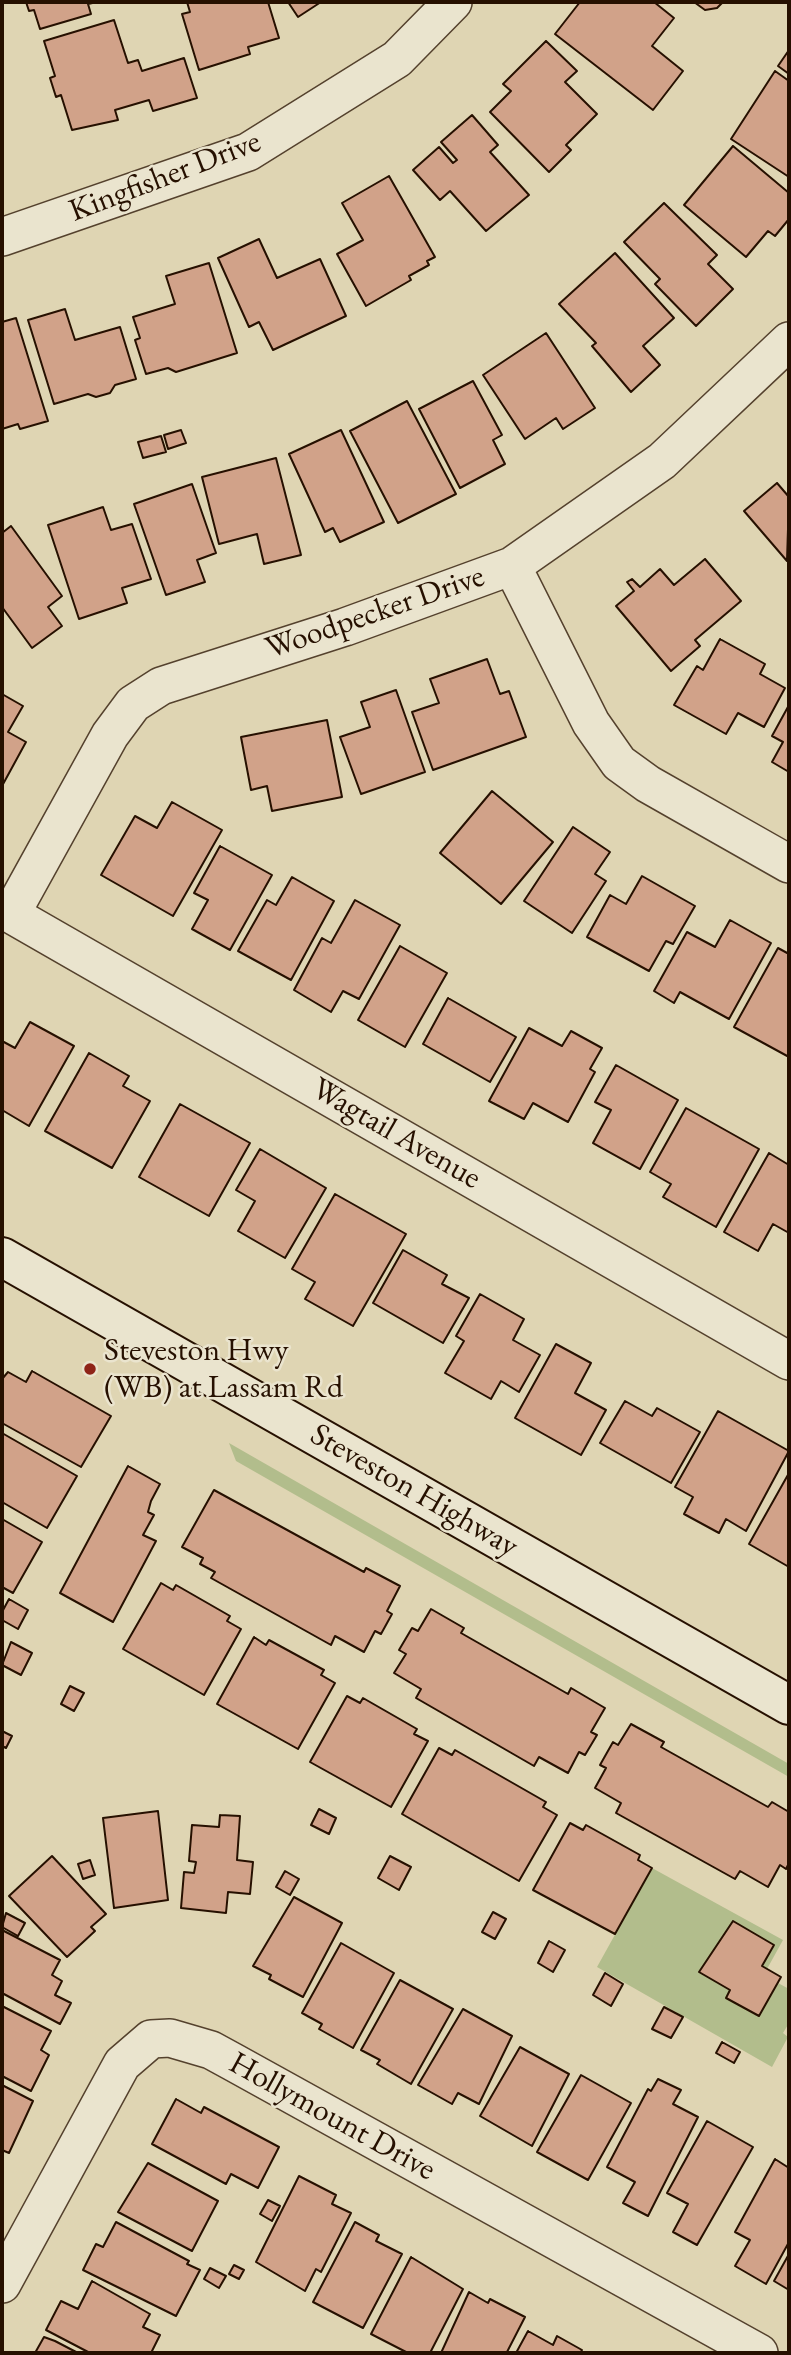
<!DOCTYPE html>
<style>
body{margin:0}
#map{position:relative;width:791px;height:2355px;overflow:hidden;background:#dfd5b3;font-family:"EB Garamond",serif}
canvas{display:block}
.frame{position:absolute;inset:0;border:4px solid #261000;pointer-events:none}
</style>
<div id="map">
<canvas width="791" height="2355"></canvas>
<div class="frame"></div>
</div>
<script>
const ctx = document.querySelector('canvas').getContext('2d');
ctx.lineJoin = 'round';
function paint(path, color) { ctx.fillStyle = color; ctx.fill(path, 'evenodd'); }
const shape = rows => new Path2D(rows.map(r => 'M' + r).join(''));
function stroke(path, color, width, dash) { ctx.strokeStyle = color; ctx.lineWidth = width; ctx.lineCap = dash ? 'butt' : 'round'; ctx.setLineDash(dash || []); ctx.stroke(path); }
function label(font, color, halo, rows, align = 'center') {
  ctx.font = font + ' "EB Garamond",serif'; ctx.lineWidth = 5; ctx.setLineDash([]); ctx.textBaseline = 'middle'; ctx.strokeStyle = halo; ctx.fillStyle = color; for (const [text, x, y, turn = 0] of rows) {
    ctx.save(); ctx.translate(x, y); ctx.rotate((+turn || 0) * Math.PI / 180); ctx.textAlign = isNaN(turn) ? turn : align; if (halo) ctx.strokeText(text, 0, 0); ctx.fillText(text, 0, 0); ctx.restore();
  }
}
const green = shape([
 [229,1443,789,1764,789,1777,236,1461],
 [652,1868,783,1940,767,1969,762,1966,774,1945,733,1921,699,1972,730,1990,726,1998,758,2016,778,1983,789,1989,789,2023,783,2033,788,2037,772,2067,597,1967]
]);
const building = shape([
 [26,2,97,2,88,4,91,14,40,29,34,10,29,11,26,2],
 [187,2,268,2,279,38,248,47,250,54,199,70,182,14,190,12,187,2],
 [288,2,321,2,298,17,288,2],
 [580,2,654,2,674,18,652,46,683,71,653,110,555,34,580,2],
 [694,2,723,2,717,8,705,10,694,2],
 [114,20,128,63,138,60,142,71,184,58,197,98,153,111,149,100,115,110,118,120,72,130,61,95,56,97,50,78,55,76,44,41,114,20],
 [546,41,577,71,565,82,597,114,566,145,571,150,549,172,490,112,511,91,503,84,546,41],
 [789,50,789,74,778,66,789,50],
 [775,71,789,81,789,177,731,139,775,71],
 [472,115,498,145,490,152,529,195,486,231,450,191,440,200,413,170,439,147,453,163,457,160,441,142,472,115],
 [733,146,789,193,789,219,775,236,768,231,746,257,684,205,733,146],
 [389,176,435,257,427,261,429,265,409,276,411,280,366,306,337,254,363,240,342,203,389,176],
 [664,203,717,255,708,264,733,289,696,326,655,284,660,279,624,242,664,203],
 [259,239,277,278,320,259,346,316,273,350,259,322,249,327,218,258,259,239],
 [615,253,674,318,643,346,660,365,631,392,592,346,596,343,559,304,615,253],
 [209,263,237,353,176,372,168,368,146,374,135,340,140,338,133,317,175,304,166,276,209,263],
 [65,309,75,340,120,327,136,379,115,385,110,393,96,397,88,394,54,404,28,320,65,309],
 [16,318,48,421,20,429,18,424,2,429,2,322,16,318],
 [546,333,595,408,563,429,556,418,525,439,483,375,546,333],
 [473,381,502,435,493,440,505,464,460,488,419,409,473,381],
 [407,401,456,494,398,523,350,431,407,401],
 [181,430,186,443,168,449,164,435,181,430],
 [341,430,384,522,340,542,333,528,325,532,289,454,341,430],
 [161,436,166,452,143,458,138,442,161,436],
 [276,458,301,555,264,564,257,534,219,544,202,477,276,458],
 [777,483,789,497,787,561,744,511,777,483],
 [192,484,216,553,197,560,205,582,166,595,134,504,192,484],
 [103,507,111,530,132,524,151,579,122,588,127,603,79,619,48,525,103,507],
 [11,526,62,596,48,607,62,626,32,648,2,607,2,533,11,526],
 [705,559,741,601,695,640,700,646,671,671,616,606,634,591,627,582,632,579,640,587,660,569,674,585,705,559],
 [720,639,765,664,760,674,785,688,764,727,738,713,726,734,674,705,697,666,703,670,720,639],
 [487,659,500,694,509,691,526,737,433,770,412,712,439,703,430,679,487,659],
 [396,690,425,772,361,794,340,737,370,727,361,702,396,690],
 [2,694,23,706,8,732,26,742,2,786,2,694],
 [789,705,789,772,772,762,783,742,772,736,789,705],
 [327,720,342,797,272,811,267,786,251,790,241,737,327,720],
 [492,791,553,842,501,904,440,853,492,791],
 [172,802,222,830,173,916,101,875,135,816,157,828,172,802],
 [573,827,610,852,595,874,606,881,572,933,524,901,573,827],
 [220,846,272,875,230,950,192,929,208,900,194,893,220,846],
 [642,876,695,906,673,944,666,941,649,971,587,937,610,895,626,904,642,876],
 [292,877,334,901,291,980,238,951,267,900,276,905,292,877],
 [355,900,400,925,359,999,343,991,331,1012,294,990,322,938,331,943,355,900],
 [730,920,771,943,729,1019,680,992,674,1003,654,991,687,932,715,947,730,920],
 [400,946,447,973,405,1047,358,1020,400,946],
 [778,948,789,954,789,1057,734,1027,778,948],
 [448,998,516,1037,490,1082,423,1044,448,998],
 [30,1022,74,1046,29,1126,2,1110,2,1041,15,1048,30,1022],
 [529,1028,562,1046,571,1031,602,1048,590,1069,595,1072,568,1122,533,1103,524,1119,489,1101,529,1028],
 [89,1053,129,1076,123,1086,150,1101,112,1168,45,1131,89,1053],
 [616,1065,678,1100,640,1169,593,1143,611,1110,595,1102,616,1065],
 [180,1104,250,1143,209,1216,139,1177,180,1104],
 [686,1108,759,1149,716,1227,663,1197,671,1184,650,1172,686,1108],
 [260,1149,326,1188,285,1258,238,1231,255,1201,236,1190,260,1149],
 [769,1153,789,1165,789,1233,773,1224,758,1251,724,1232,769,1153],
 [335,1194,406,1234,353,1326,305,1299,315,1282,292,1269,335,1194],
 [403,1250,447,1275,442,1284,469,1298,443,1343,373,1303,403,1250],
 [480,1294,524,1319,513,1340,540,1355,519,1392,501,1381,491,1399,445,1373,464,1341,456,1336,480,1294],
 [556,1344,591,1363,575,1393,606,1410,581,1455,515,1418,556,1344],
 [32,1371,111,1416,81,1467,2,1423,2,1379,8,1372,26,1382,32,1371],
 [625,1401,652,1416,657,1408,700,1432,671,1483,600,1443,625,1401],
 [718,1411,789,1451,746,1531,726,1519,719,1533,684,1514,693,1497,675,1487,718,1411],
 [2,1433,77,1476,47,1528,2,1502,2,1433],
 [128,1466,160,1484,151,1501,148,1512,154,1515,143,1535,156,1541,113,1622,60,1593,128,1466],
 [789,1473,789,1567,749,1544,789,1473],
 [214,1490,364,1572,366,1568,400,1586,387,1611,392,1614,381,1634,375,1631,364,1652,335,1636,331,1645,211,1578,215,1572,200,1564,203,1558,182,1547,214,1490],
 [2,1519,42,1542,13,1593,2,1587,2,1519],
 [161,1583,173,1590,176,1585,230,1616,227,1621,241,1629,204,1695,123,1649,161,1583],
 [9,1599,28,1610,18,1629,2,1620,2,1612,9,1599],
 [431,1609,464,1628,461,1633,568,1694,571,1688,605,1708,591,1732,597,1735,585,1755,579,1752,568,1773,539,1757,534,1766,416,1698,421,1689,394,1673,406,1654,399,1650,412,1628,418,1631,431,1609],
 [254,1637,266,1645,269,1640,324,1670,321,1675,335,1683,298,1749,217,1704,254,1637],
 [11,1642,32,1653,21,1675,2,1665,11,1642],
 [70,1686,84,1693,74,1711,61,1704,70,1686],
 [347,1696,360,1703,363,1698,417,1729,414,1734,428,1741,391,1807,310,1762,347,1696],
 [631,1724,664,1742,661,1747,768,1807,772,1802,789,1812,789,1863,786,1869,780,1865,768,1887,740,1871,735,1879,616,1813,621,1803,595,1788,606,1768,600,1765,613,1742,618,1745,631,1724],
 [2,1731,12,1736,6,1748,2,1746,2,1731],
 [439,1748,452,1755,455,1750,546,1802,543,1807,557,1815,519,1881,402,1814,439,1748],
 [319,1809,336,1818,329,1834,311,1825,319,1809],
 [158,1811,168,1900,114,1908,103,1818,158,1811],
 [220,1815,240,1816,237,1860,253,1862,250,1894,228,1892,226,1913,181,1908,184,1872,194,1873,196,1862,189,1861,192,1825,219,1827,220,1815],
 [570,1823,583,1830,586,1825,640,1855,638,1860,652,1868,615,1934,533,1890,570,1823],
 [52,1856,106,1914,91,1927,95,1931,67,1957,9,1896,52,1856],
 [390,1856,411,1867,399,1890,378,1878,390,1856],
 [90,1860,95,1875,83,1879,78,1864,90,1860],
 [285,1871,299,1879,290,1895,276,1887,285,1871],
 [294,1897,342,1923,303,1997,269,1979,271,1975,253,1966,294,1897],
 [493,1912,506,1919,495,1939,482,1932,493,1912],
 [6,1913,25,1923,18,1936,2,1927,6,1913],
 [733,1921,774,1945,762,1966,781,1977,759,2016,726,1998,730,1990,699,1972,733,1921],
 [2,1930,60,1960,52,1975,62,1981,55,1995,71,2003,60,2024,2,1993,2,1930],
 [549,1941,565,1950,553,1972,538,1963,549,1941],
 [341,1943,394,1973,353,2048,319,2029,322,2024,302,2013,341,1943],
 [605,1973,623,1984,611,2006,593,1995,605,1973],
 [400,1980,453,2009,411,2084,377,2064,380,2060,361,2050,400,1980],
 [2,2006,51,2031,41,2050,49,2055,31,2091,2,2076,2,2006],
 [664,2007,683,2017,671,2038,652,2029,664,2007],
 [463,2009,512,2036,479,2104,458,2093,452,2104,418,2085,463,2009],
 [722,2042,740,2052,734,2063,716,2053,722,2042],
 [520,2047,569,2074,532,2146,480,2116,520,2047],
 [581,2075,631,2103,588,2180,537,2152,581,2075],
 [658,2079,681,2090,673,2104,698,2117,648,2216,623,2203,635,2182,607,2167,648,2089,651,2091,658,2079],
 [2,2085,33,2101,9,2153,2,2150,2,2085],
 [176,2099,201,2113,204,2107,279,2147,258,2188,231,2174,226,2184,152,2144,176,2099],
 [707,2121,753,2147,697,2245,673,2232,688,2204,667,2193,707,2121],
 [775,2159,789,2168,789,2242,766,2284,735,2266,750,2240,735,2232,775,2159],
 [148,2163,218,2201,192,2251,118,2212,148,2163],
 [299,2176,336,2195,332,2204,351,2213,321,2272,316,2269,305,2291,256,2262,299,2176],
 [268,2200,280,2206,272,2221,260,2214,268,2200],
 [116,2222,189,2261,187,2264,200,2270,176,2316,83,2270,96,2244,103,2247,116,2222],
 [355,2222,379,2235,376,2241,402,2254,363,2328,313,2302,355,2222],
 [789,2254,789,2290,774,2281,789,2254],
 [411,2257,463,2289,430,2353,408,2353,371,2334,411,2257],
 [234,2265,244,2270,239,2279,229,2274,234,2265],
 [210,2268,226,2276,219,2288,204,2279,210,2268],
 [92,2281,150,2314,143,2327,160,2335,151,2353,90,2353,46,2330,61,2301,78,2309,92,2281],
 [469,2292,488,2303,490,2299,525,2317,507,2352,441,2353,469,2292],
 [528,2331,553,2345,557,2336,582,2350,580,2353,516,2353,528,2331],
 [44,2337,55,2341,78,2353,35,2353,44,2337]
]);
const street = shape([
 [2,237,248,152,397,59,453,2],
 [512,566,591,723,619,763,648,784,789,864],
 [2,909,789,1361],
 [11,914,110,735,133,704,161,686,345,627,512,566,662,461,789,341],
 [2,2284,122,2064,151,2039,170,2038,211,2050,233,2062,759,2353]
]);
const secondary = shape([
 [2,1257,789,1705]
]);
const markers = [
 [90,1369,7,"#8f2418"]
];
const streetNames = [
 ["Kingfisher Drive",165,177,-21],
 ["Woodpecker Drive",375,613,-19],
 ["Wagtail Avenue",396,1134,30],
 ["Steveston Highway",414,1491,30],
 ["Hollymount Drive",332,2117,29]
];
const poiNames = [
 ["Steveston Hwy",104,1351],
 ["(WB) at Lassam Rd",104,1388]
];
paint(green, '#b2bd8c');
paint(building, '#d1a289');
stroke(building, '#261000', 2);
stroke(street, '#54412d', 40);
stroke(secondary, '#261000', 42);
stroke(street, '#eae4ce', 37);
stroke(secondary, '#eae4ce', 38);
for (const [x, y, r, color] of markers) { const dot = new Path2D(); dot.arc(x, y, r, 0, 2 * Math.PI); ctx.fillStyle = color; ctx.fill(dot); stroke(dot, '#eae4ce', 2.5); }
label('32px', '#261000', '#eae4ce', streetNames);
label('32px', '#261000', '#eae4ce', poiNames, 'left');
</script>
